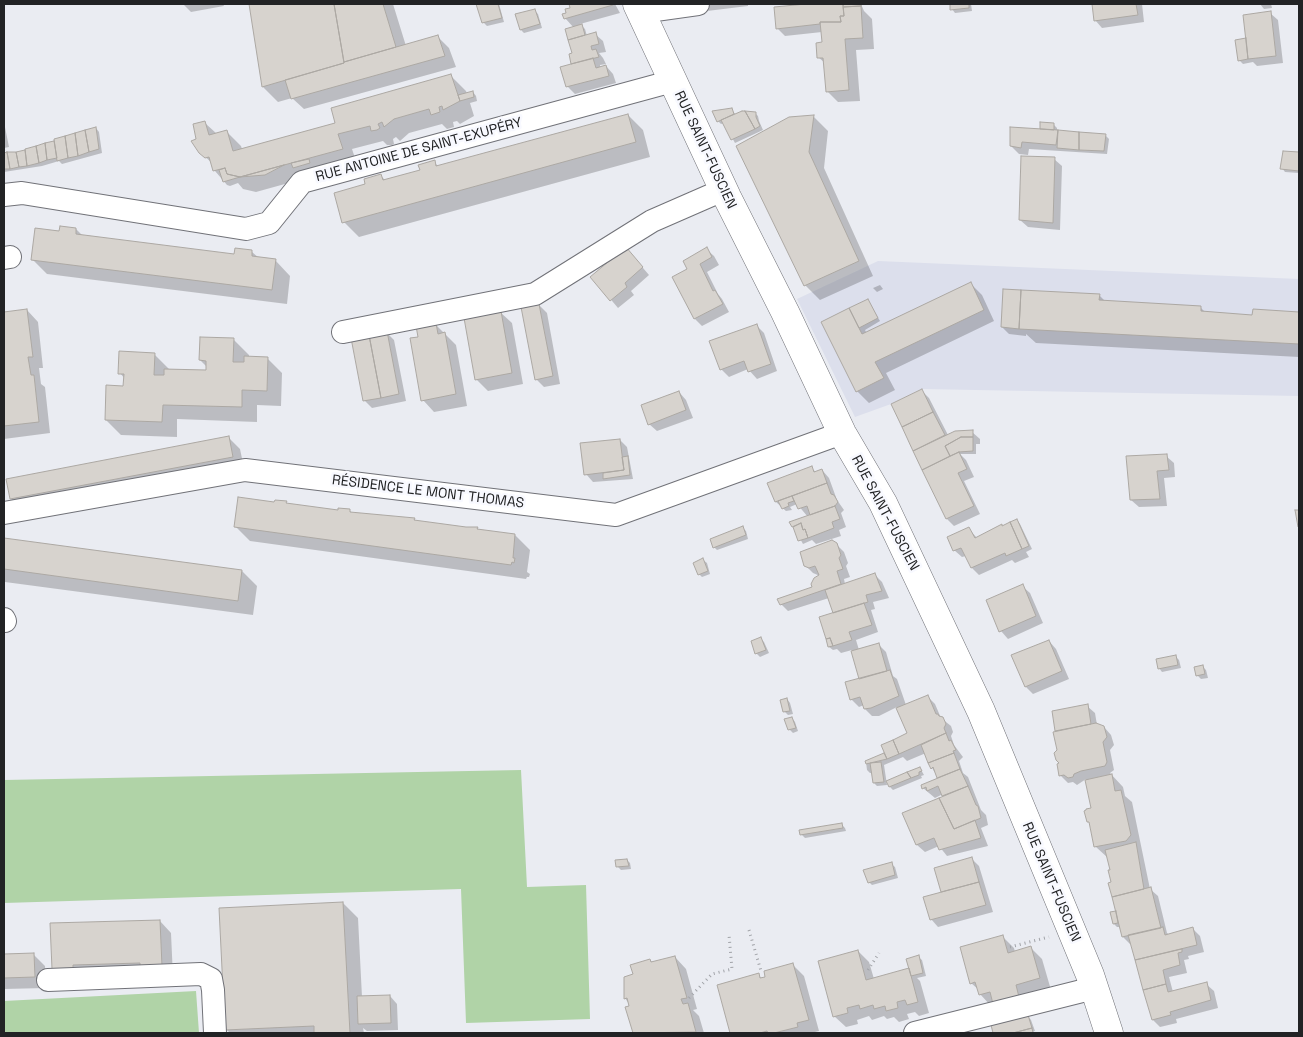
<!DOCTYPE html>
<meta charset="utf-8">
<style>
body{margin:0}
#map{position:relative;width:1303px;height:1037px;overflow:hidden;background:#eaecf2;font-family:"Space Grotesk",sans-serif}
canvas{display:block}
.frame{position:absolute;inset:0;border:5px solid #222325;pointer-events:none}
</style>
<div id="map">
<canvas width="1303" height="1037"></canvas>
<div class="frame"></div>
</div>
<script>
const ctx = document.querySelector('canvas').getContext('2d');
ctx.lineJoin = 'round';
function paint(path, color) { ctx.fillStyle = color; ctx.fill(path, 'evenodd'); }
const shape = rows => new Path2D(rows.map(r => 'M' + r).join(''));
function stroke(path, color, width, dash) { ctx.strokeStyle = color; ctx.lineWidth = width; ctx.lineCap = dash ? 'butt' : 'round'; ctx.setLineDash(dash || []); ctx.stroke(path); }
function label(font, color, halo, rows, align = 'center') {
  ctx.font = font + ' "Space Grotesk",sans-serif'; ctx.lineWidth = 5; ctx.setLineDash([]); ctx.textBaseline = 'middle'; ctx.strokeStyle = halo; ctx.fillStyle = color; for (const [text, x, y, turn = 0] of rows) {
    ctx.save(); ctx.translate(x, y); ctx.rotate((+turn || 0) * Math.PI / 180); ctx.textAlign = isNaN(turn) ? turn : align; if (halo) ctx.strokeText(text, 0, 0); ctx.fillText(text, 0, 0); ctx.restore();
  }
}
const built = shape([
 [878,261,1299,279,1299,396,922,389,891,404,855,417,797,299]
]);
const green = shape([
 [521,770,527,887,586,885,590,1019,466,1023,461,889,4,903,4,780],
 [196,991,199,1033,4,1033,4,1001]
]);
const shadow = shape([
 [183,4,223,4,224,6,191,12],
 [250,4,393,4,406,46,438,37,449,48,456,67,304,109,292,98,278,102,263,87],
 [478,4,499,4,504,22,487,26,484,23],
 [570,4,615,4,620,13,580,24,585,29,587,36,595,34,603,41,606,52,599,53,603,58,606,64,600,65,600,68,606,66,613,74,616,83,575,94,568,87,562,68,572,65,574,54,566,30,574,28,565,18,571,9],
 [700,4,748,4,748,6,707,11],
 [817,4,861,4,864,11,872,19,874,49,856,50,860,101,838,102,827,91,825,63,818,57,823,43,822,32,785,36,777,28,775,8],
 [951,4,971,4,972,11,955,13,952,9],
 [1093,4,1142,4,1144,22,1102,28,1095,20],
 [1260,4,1271,4,1272,8,1264,9],
 [535,11,538,14,542,28,524,33,521,30],
 [1270,13,1278,20,1283,63,1257,66,1253,62,1243,64,1239,60],
 [451,76,466,91,467,94,473,92,476,96,477,101,470,103,474,116,460,124,457,121,453,122,454,127,447,129,442,124,409,133,400,141,396,137,393,139,394,144,392,145,387,145,383,141,352,149,357,164,256,192,243,189,238,183,230,186,227,185,215,171,213,164,200,152,198,140,205,123,217,134,226,131,241,146,242,149,337,123],
 [731,109,736,115,755,113,758,116,759,121,763,130,735,143,724,123,721,124,718,121],
 [628,115,643,130,650,157,359,237,344,222,367,185,381,176,386,181,421,171,434,162,439,167],
 [813,116,828,131,824,168,873,276,820,300,805,285,737,146],
 [4,122,9,147,4,148],
 [1053,124,1057,128,1057,131,1105,135,1109,139,1107,154,1029,149,1028,155,1019,154,1011,146],
 [96,128,99,132,102,153,62,164,59,161,42,166,4,172,4,154,25,151],
 [1284,152,1299,153,1299,173,1285,172,1282,168],
 [1054,159,1062,166,1060,230,1028,227,1020,220],
 [76,229,83,236,235,256,252,252,259,258,275,260,290,276,287,304,47,274,32,259,60,233],
 [626,248,649,275,631,291,634,295,618,308,592,277],
 [706,249,714,256,719,265,707,272,718,294,722,299,729,312,702,326,695,319,674,277,688,269],
 [970,283,982,295,994,321,886,373,895,390,869,403,857,391,823,322,868,301,880,321,865,330,867,334],
 [880,285,883,289,877,292,873,288],
 [1099,295,1106,302,1201,308,1206,313,1253,316,1254,310,1299,313,1299,357,1036,343,1026,334,1026,336,1009,334,1002,327],
 [539,305,547,313,560,384,544,387,536,379],
 [27,310,38,322,43,368,39,368,41,384,45,387,50,433,4,439,4,313],
 [500,312,512,323,523,384,488,391,476,379],
 [435,324,456,345,467,406,434,412,423,400],
 [756,325,764,333,777,371,757,379,748,369,729,377,721,369],
 [387,333,394,340,406,401,372,408,364,400],
 [234,340,249,355,249,357,267,358,282,373,281,406,257,405,257,422,177,419,177,437,121,435,106,420,125,387,125,379,120,373,154,354,169,369,207,371,207,367,200,360],
 [922,391,929,398,948,435,972,432,980,439,980,444,976,444,976,454,960,454,966,460,974,477,964,481,980,514,954,526,947,519,892,405],
 [679,392,686,400,693,418,657,431,649,424],
 [229,438,240,449,244,468,23,510,11,499,8,480],
 [620,440,627,447,633,479,593,482,586,474],
 [1166,456,1174,463,1175,477,1164,478,1167,506,1139,507,1131,500],
 [811,468,816,472,822,470,829,478,837,500,844,510,841,513,846,527,839,530,841,536,816,544,812,540,803,544,793,526,808,517,797,504,790,507,792,510,786,511,776,502],
 [276,501,286,503,288,505,339,512,350,511,353,514,414,519,417,522,466,528,477,528,480,531,515,535,530,550,527,572,530,574,529,577,527,577,526,579,250,541,235,526,275,503],
 [1017,520,1020,524,1032,549,1026,552,1029,557,1015,563,1012,560,979,575,972,568,966,556,962,557,954,550,969,529,977,538,1001,525,1003,527],
 [743,528,746,531,748,539,717,550,714,547],
 [4,539,242,571,257,586,253,615,5,582,4,580],
 [836,544,844,552,848,563,846,566,850,577,844,579,845,584,874,574,882,582,889,598,873,602,875,609,871,610,878,632,856,640,859,650,878,644,886,652,893,676,897,679,906,705,927,696,935,704,941,718,951,726,953,732,951,736,954,745,963,757,959,761,963,773,968,777,981,810,986,815,988,825,981,828,988,846,947,856,939,846,925,852,917,845,904,814,944,797,943,794,935,798,923,788,939,779,932,768,926,753,907,761,903,757,884,765,887,785,877,786,874,783,872,773,870,773,867,770,866,762,886,753,909,734,897,707,879,716,872,716,865,709,864,705,859,707,851,699,861,679,852,650,841,653,837,649,833,650,829,647,834,614,829,598,788,611,781,604,814,587,820,576,813,573,805,565],
 [703,560,707,563,710,574,702,577,699,574],
 [1022,586,1030,593,1043,623,1008,639,1001,631],
 [761,639,764,642,769,653,760,657,756,653],
 [1049,641,1056,649,1069,679,1033,694,1026,687],
 [1175,656,1179,660,1181,668,1162,672,1159,668],
 [1203,667,1206,670,1208,678,1201,679,1197,675],
 [787,699,790,703,793,714,788,715,784,711],
 [1087,706,1095,713,1097,725,1104,727,1111,735,1114,745,1110,750,1114,770,1110,773,1123,787,1125,796,1132,802,1150,889,1158,896,1167,933,1170,935,1193,929,1200,936,1204,952,1188,956,1189,959,1184,960,1187,973,1169,977,1173,992,1206,984,1214,991,1218,1008,1176,1019,1177,1023,1160,1027,1153,1020,1132,944,1130,944,1123,937,1120,927,1117,927,1114,924,1117,912,1111,871,1108,858,1096,847,1091,825,1088,821,1092,809,1086,779,1077,785,1073,782,1068,783,1060,775,1061,764,1053,712],
 [792,718,795,722,798,731,793,733,789,729],
 [920,768,924,775,921,776,922,778,893,790,890,787,888,781],
 [842,825,845,828,846,831,805,838,801,834],
 [972,859,979,866,993,912,938,927,931,919,943,893,935,869],
 [627,860,630,863,631,869,621,870,617,866],
 [891,864,895,867,898,878,872,885,869,882],
 [343,903,358,918,362,997,390,996,397,1004,398,1030,367,1031,363,1028,364,1033,230,1033,226,1029],
 [160,921,171,933,173,977,53,968],
 [1002,936,1014,948,1015,952,1031,948,1042,959,1051,990,991,1006,980,994,979,990,971,983],
 [858,951,869,962,874,979,908,969,918,957,922,960,926,976,917,978,920,981,929,1013,919,1016,915,1012,907,1014,909,1019,899,1022,894,1017,887,1019,884,1016,872,1020,869,1016,857,1020,858,1024,846,1027,834,1016],
 [34,955,45,966,46,988,4,989,4,956],
 [675,957,686,969,697,1009,693,1010,699,1016,704,1033,634,1033,627,1008,631,1007,625,998,634,975,650,960,653,963],
 [793,965,804,976,819,1031,811,1033,731,1033,718,985,758,974,762,979],
 [1028,1016,1031,1020,1035,1031,1033,1031,1036,1033,995,1033,992,1026]
]);
const building = shape([
 [249,4,334,4,344,63,262,87,249,4],
 [334,4,383,4,396,47,344,62,334,4],
 [476,4,498,4,502,18,482,23,476,4],
 [569,4,612,4,613,5,564,19,562,14,566,13,565,9,570,8,569,4],
 [806,4,843,4,844,16,840,16,841,22,820,22,820,24,776,29,774,7,806,4],
 [843,4,861,4,861,6,843,7,843,4],
 [950,4,969,4,969,8,950,10,950,4],
 [1092,4,1136,4,1138,15,1094,21,1092,4],
 [861,6,863,38,845,39,849,90,826,92,823,58,817,58,816,43,822,42,820,22,841,22,840,16,844,16,843,7,861,6],
 [535,9,540,24,520,30,515,14,535,9],
 [1271,11,1276,56,1248,59,1243,15,1271,11],
 [582,24,585,35,568,40,565,29,582,24],
 [596,32,599,44,591,46,592,50,596,49,599,57,571,64,569,54,572,53,568,40,596,32],
 [438,35,445,56,291,99,285,80,344,63,344,62,438,35],
 [1246,38,1248,59,1238,61,1235,40,1246,38],
 [593,58,596,68,606,65,609,76,566,87,560,67,593,58],
 [451,74,460,101,443,110,442,106,439,107,440,112,431,115,429,109,394,119,384,127,382,122,378,124,380,128,377,130,371,131,370,126,338,134,343,149,240,177,227,174,225,168,213,171,209,157,205,158,199,153,191,141,196,139,193,124,205,121,209,135,227,130,233,151,335,123,331,108,451,74],
 [473,91,474,97,460,101,458,95,473,91],
 [732,108,734,114,717,122,712,111,732,108],
 [742,111,745,111,755,129,731,140,721,120,742,111],
 [745,111,756,112,756,117,760,126,755,129,745,111],
 [628,114,636,142,342,223,334,193,365,184,364,179,381,174,383,180,420,170,418,165,435,160,436,166,628,114],
 [814,115,809,152,859,261,804,286,736,146,789,117,814,115],
 [1040,122,1054,123,1054,130,1040,129,1040,122],
 [96,127,99,149,89,152,85,130,96,127],
 [1010,127,1058,130,1056,145,1022,142,1021,148,1010,146,1010,127],
 [85,130,89,152,78,156,75,133,85,130],
 [1058,130,1079,132,1079,150,1057,148,1058,130],
 [1079,132,1106,134,1104,151,1079,150,1079,132],
 [75,133,78,156,68,158,65,136,75,133],
 [65,136,68,158,57,161,54,139,65,136],
 [54,141,57,158,47,160,45,143,54,141],
 [45,143,47,160,39,163,36,146,45,143],
 [36,146,39,163,27,166,25,149,36,146],
 [25,150,27,166,19,167,16,152,25,150],
 [1283,151,1299,152,1299,171,1280,169,1283,151],
 [7,152,10,169,4,169,4,153,7,152],
 [7,152,16,152,19,167,10,169,7,152],
 [1021,156,1055,157,1053,223,1019,220,1021,156],
 [309,159,310,163,293,168,291,163,309,159],
 [284,165,265,175,240,177,284,165],
 [225,168,227,174,240,177,223,182,219,170,225,168],
 [60,226,76,228,76,234,234,254,235,248,252,250,252,256,276,259,272,290,31,260,35,228,59,231,60,226],
 [626,247,643,267,625,283,627,287,610,301,590,277,626,247],
 [707,247,712,257,700,264,713,291,715,290,723,304,694,319,672,277,687,269,683,261,707,247],
 [971,282,984,310,875,362,884,378,856,392,821,322,849,308,862,334,971,282],
 [1003,289,1021,290,1019,329,1001,327,1003,289],
 [1021,290,1100,294,1099,300,1201,306,1201,311,1252,315,1253,309,1299,312,1299,344,1019,329,1021,290],
 [868,299,878,318,859,328,849,308,868,299],
 [539,304,553,376,535,380,521,307,539,304],
 [27,309,33,357,28,357,31,375,34,375,39,422,4,426,4,312,27,309],
 [501,311,512,373,475,380,464,318,501,311],
 [436,323,438,334,445,332,456,394,421,401,410,338,418,337,416,326,436,323],
 [757,324,771,364,748,372,744,361,720,370,709,341,757,324],
 [387,331,399,394,381,398,369,335,387,331],
 [369,335,381,398,363,401,351,338,369,335],
 [200,337,234,338,233,362,244,362,244,356,268,357,267,391,242,390,242,407,163,405,162,422,105,420,106,385,123,386,124,374,118,374,119,351,155,353,154,375,164,375,164,369,206,370,206,361,199,360,200,337],
 [922,389,933,412,902,427,891,404,922,389],
 [679,391,686,410,648,425,641,405,679,391],
 [933,412,945,435,913,451,902,427,933,412],
 [973,430,973,437,961,437,945,446,950,456,922,470,913,451,955,431,973,430],
 [229,436,233,457,10,499,6,479,229,436],
 [961,437,973,437,973,451,959,452,950,456,945,446,961,437],
 [620,439,624,470,584,475,580,443,620,439],
 [959,452,967,469,958,473,974,506,946,519,922,470,959,452],
 [1167,454,1169,470,1157,471,1160,499,1130,500,1126,456,1167,454],
 [628,456,630,475,603,479,603,473,624,470,622,457,628,456],
 [812,466,814,472,822,469,827,483,775,502,767,483,812,466],
 [827,483,831,494,834,495,838,502,835,506,810,515,807,506,798,509,792,496,827,483],
 [792,496,794,501,788,503,789,506,782,509,778,501,792,496],
 [238,497,274,502,275,500,287,501,286,503,338,510,338,508,350,509,350,512,415,518,414,520,466,527,478,527,477,529,515,534,513,558,515,558,514,563,512,562,511,565,234,527,238,497],
 [835,506,840,519,832,522,834,528,808,538,805,529,803,530,801,523,792,527,789,522,835,506],
 [1295,510,1299,510,1299,527,1298,527,1295,510],
 [1017,519,1029,546,1022,549,1010,522,1017,519],
 [1010,522,1022,549,1006,556,1005,553,971,568,961,548,953,551,947,537,969,527,975,538,1002,524,1002,526,1010,522],
 [801,523,803,530,805,529,808,538,798,541,793,527,801,523],
 [743,526,746,535,713,548,710,539,743,526],
 [4,538,242,570,238,601,4,569,4,538],
 [832,540,837,543,841,555,839,558,843,569,837,571,841,584,780,605,777,599,812,587,811,584,814,578,819,575,815,566,809,568,804,566,800,552,832,540],
 [703,558,708,571,698,575,693,563,703,558],
 [875,573,882,591,866,595,868,602,833,613,825,590,875,573],
 [1023,584,1036,616,999,632,986,600,1023,584],
 [864,603,872,625,849,632,852,640,833,646,830,638,826,639,819,617,864,603],
 [761,637,766,650,755,654,751,641,761,637],
 [830,638,833,646,828,647,826,639,830,638],
 [1049,640,1062,671,1025,687,1011,655,1049,640],
 [879,643,887,671,859,679,851,651,879,643],
 [1176,655,1178,665,1158,669,1156,659,1176,655],
 [1203,665,1205,674,1196,676,1194,667,1203,665],
 [890,670,899,696,871,708,864,709,860,697,850,700,845,682,890,670],
 [928,695,936,714,938,714,939,716,943,717,946,724,944,728,946,733,899,754,893,740,907,733,896,708,928,695],
 [787,698,790,711,783,712,780,700,787,698],
 [1088,704,1091,724,1055,731,1052,711,1088,704],
 [792,717,796,728,788,730,784,719,792,717],
 [1096,723,1104,726,1107,737,1103,742,1107,762,1105,766,1081,771,1074,774,1073,777,1068,778,1064,775,1059,776,1057,764,1059,763,1056,760,1054,753,1057,750,1053,732,1096,723],
 [946,733,949,741,951,740,956,750,953,751,954,753,928,763,921,745,946,733],
 [893,740,899,754,887,759,881,745,893,740],
 [884,753,887,759,866,764,865,761,884,753],
 [954,753,960,769,937,778,933,767,931,769,928,763,954,753],
 [881,762,884,782,873,783,870,763,881,762],
 [920,767,922,771,919,772,919,775,911,778,907,772,920,767],
 [960,769,968,786,942,796,938,786,927,791,926,787,922,789,921,785,960,769],
 [907,772,911,778,889,787,886,781,907,772],
 [1112,774,1115,791,1121,790,1131,835,1126,841,1094,847,1089,822,1087,822,1084,811,1086,810,1086,809,1091,808,1085,780,1112,774],
 [968,786,976,805,978,806,981,818,954,829,939,798,968,786],
 [939,798,954,829,975,820,981,838,939,850,934,838,916,845,902,813,939,798],
 [842,823,843,828,800,835,799,830,842,823],
 [1136,842,1144,889,1112,897,1108,883,1111,882,1108,870,1110,870,1105,850,1136,842],
 [972,857,979,882,941,892,934,868,972,857],
 [627,859,629,866,616,867,615,860,627,859],
 [892,862,895,875,868,883,863,870,892,862],
 [979,882,986,905,930,920,923,897,979,882],
 [1151,887,1161,928,1122,937,1112,897,1151,887],
 [343,902,350,1033,314,1033,314,1026,225,1030,219,908,343,902],
 [1116,911,1118,923,1113,924,1110,912,1116,911],
 [160,920,162,966,140,966,140,963,73,965,73,969,52,969,50,923,160,920],
 [1163,927,1165,935,1193,927,1197,945,1135,960,1128,935,1163,927],
 [1003,935,1008,953,1031,946,1040,978,1016,985,1019,997,993,1004,990,992,979,995,975,982,970,984,960,947,1003,935],
 [1182,949,1182,952,1178,953,1180,965,1163,970,1166,984,1143,990,1135,960,1182,949],
 [858,950,866,980,909,968,918,1002,907,1005,905,1000,897,1002,898,1008,886,1011,885,1006,874,1009,873,1005,860,1009,859,1005,847,1008,848,1013,833,1017,818,961,858,950],
 [34,953,35,977,4,978,4,954,34,953],
 [919,955,923,973,911,976,906,959,919,955],
 [675,956,687,998,681,999,683,1004,688,1003,696,1032,633,1033,625,1007,629,1006,627,998,624,999,624,977,633,974,630,965,650,959,651,962,675,956],
 [793,963,809,1020,797,1023,798,1027,774,1033,768,1033,767,1031,760,1033,730,1033,717,985,759,973,760,978,765,977,764,971,793,963],
 [1207,982,1211,1000,1170,1012,1171,1015,1152,1020,1143,990,1166,984,1168,992,1207,982],
 [390,995,391,1023,358,1024,357,996,390,995],
 [1028,1015,1032,1028,1013,1033,993,1033,991,1025,1028,1015],
 [1032,1028,1033,1033,1013,1033,1032,1028]
]);
const path = shape([
 [749,930,761,971],
 [1010,947,1049,937],
 [868,970,879,953],
 [689,998,712,974,732,969,729,935]
]);
const minor = shape([
 [641,12,698,4],
 [4,195,22,193,246,229,269,223,302,182,673,81],
 [4,258,10,257],
 [343,332,535,294,652,221,723,190],
 [4,513,245,470,616,515,842,433],
 [4,619,5,621],
 [48,980,201,974,211,979,213,990,215,1033],
 [915,1033,1094,988]
]);
const major = shape([
 [637,4,727,197,785,312,842,433,883,503,981,711,1090,975,1109,1033]
]);
const streetNames = [
 ["RUE ANTOINE DE SAINT-EXUPÉRY",419,150,-15],
 ["RUE SAINT-FUSCIEN",705,150,65],
 ["RÉSIDENCE LE MONT THOMAS",428,492,7],
 ["RUE SAINT-FUSCIEN",885,513,62],
 ["RUE SAINT-FUSCIEN",1051,882,67]
];
paint(built, '#dcdfec');
paint(green, '#b0d3a7');
paint(shadow, '#0003');
paint(building, '#d7d3ce');
stroke(building, '#aca8a3', 1);
stroke(minor, '#717278', 24);
stroke(major, '#717278', 29);
stroke(path, '#a1a3a8', 3, [1, 4]);
stroke(minor, '#fff', 22);
stroke(major, '#fff', 28);
label('14px', '#222325', '#f8f9ff', streetNames);
</script>
